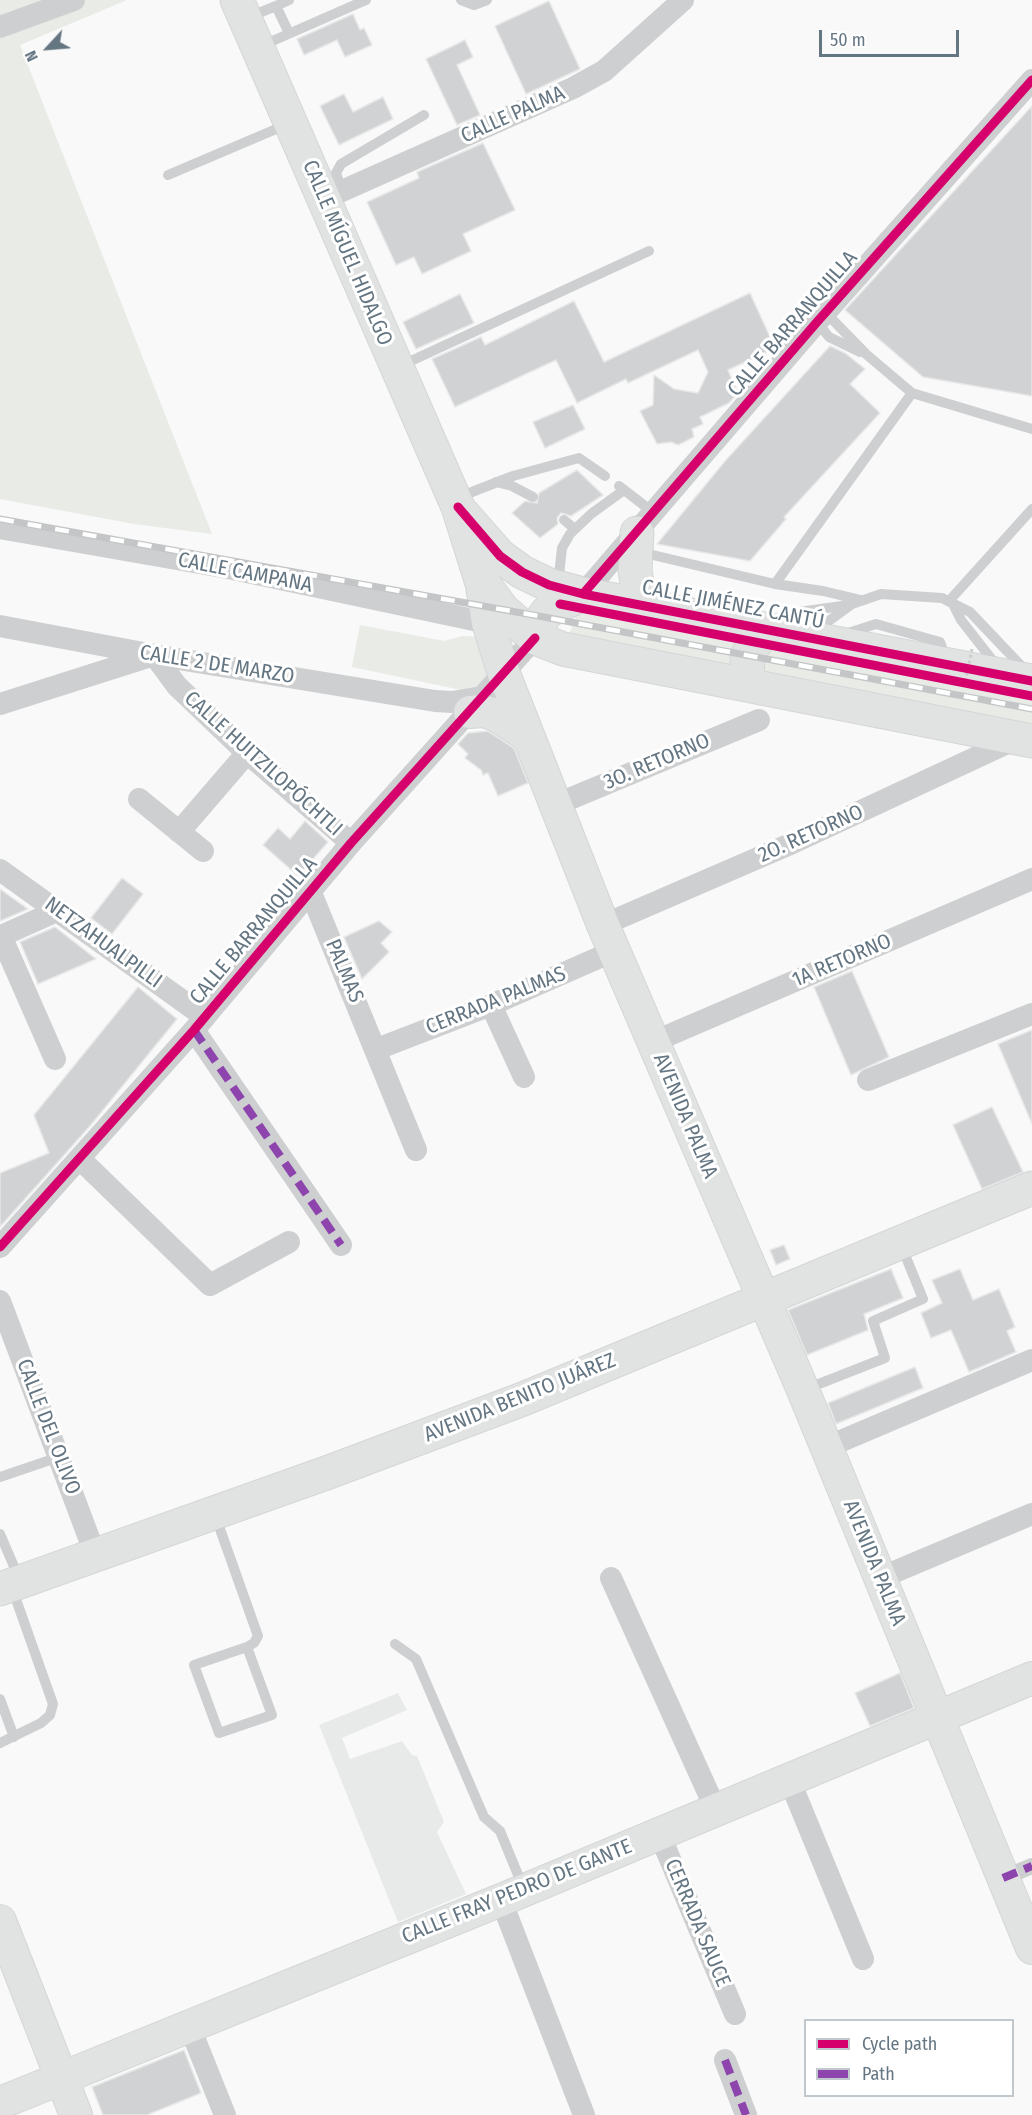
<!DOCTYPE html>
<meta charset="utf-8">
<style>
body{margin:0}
#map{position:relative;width:1032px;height:2115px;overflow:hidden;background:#f9f9f9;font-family:"Fira Sans Condensed",sans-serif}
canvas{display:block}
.legend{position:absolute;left:804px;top:2019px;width:210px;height:78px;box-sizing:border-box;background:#fff;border:2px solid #c1c8cd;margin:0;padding:8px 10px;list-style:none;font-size:18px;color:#657683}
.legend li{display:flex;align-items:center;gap:12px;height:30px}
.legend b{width:30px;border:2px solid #c1c8cd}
.north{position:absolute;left:18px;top:18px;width:60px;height:60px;-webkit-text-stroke:4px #fff;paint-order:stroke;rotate:244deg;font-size:16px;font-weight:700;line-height:24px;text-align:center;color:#657683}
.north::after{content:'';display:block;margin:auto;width:21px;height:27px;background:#657683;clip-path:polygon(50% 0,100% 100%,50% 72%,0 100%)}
.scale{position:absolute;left:819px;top:30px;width:140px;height:27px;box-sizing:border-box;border:3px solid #657683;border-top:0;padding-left:8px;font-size:18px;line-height:21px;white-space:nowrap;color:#657683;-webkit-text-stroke:4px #fff;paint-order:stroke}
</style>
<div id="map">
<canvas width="1032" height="2115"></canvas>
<ul class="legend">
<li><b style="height:8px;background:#d6006c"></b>Cycle path</li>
<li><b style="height:8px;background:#8e44ad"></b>Path</li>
</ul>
<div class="north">N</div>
<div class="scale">50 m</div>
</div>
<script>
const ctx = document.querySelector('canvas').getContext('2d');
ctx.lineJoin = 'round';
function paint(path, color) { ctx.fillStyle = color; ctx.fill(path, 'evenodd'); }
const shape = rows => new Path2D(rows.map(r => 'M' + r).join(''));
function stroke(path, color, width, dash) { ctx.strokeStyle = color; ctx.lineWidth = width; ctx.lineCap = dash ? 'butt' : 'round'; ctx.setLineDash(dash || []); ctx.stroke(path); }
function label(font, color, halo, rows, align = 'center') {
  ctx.font = font + ' "Fira Sans Condensed",sans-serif'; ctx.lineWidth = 6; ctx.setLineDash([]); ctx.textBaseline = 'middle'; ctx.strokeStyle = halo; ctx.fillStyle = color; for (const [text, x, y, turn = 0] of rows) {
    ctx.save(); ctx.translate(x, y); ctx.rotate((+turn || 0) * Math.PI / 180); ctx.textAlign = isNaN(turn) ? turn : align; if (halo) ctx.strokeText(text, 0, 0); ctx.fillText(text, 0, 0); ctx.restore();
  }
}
const built = shape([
 [398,1693,407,1710,342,1738,350,1759,402,1741,412,1755,417,1756,444,1822,437,1832,466,1894,398,1922,319,1725]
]);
const green = shape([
 [0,0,127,0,20,45,212,534,134,524,0,499],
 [581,604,1032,694,1032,728,569,634],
 [360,625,444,641,462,636,481,637,493,671,471,692,352,667]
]);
const building = shape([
 [549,1,580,69,526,94,495,26,549,1],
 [353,14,360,30,364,28,372,45,345,57,337,40,304,55,297,39,353,14],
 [465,40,473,57,457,65,480,115,457,125,426,59,465,40],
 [344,94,353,112,383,97,393,119,339,145,320,106,344,94],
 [1032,106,1032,396,923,377,845,310,1032,106],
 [483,143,515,210,463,234,471,251,422,274,414,257,396,265,367,202,419,178,417,172,483,143],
 [750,293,775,348,728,370,738,393,729,403,700,417,703,424,692,429,694,437,678,445,671,442,657,444,640,411,653,405,654,375,674,389,698,393,708,372,698,350,628,383,626,379,577,403,556,360,455,407,432,359,481,337,485,345,574,301,604,362,750,293],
 [460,294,474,323,416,349,403,322,460,294],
 [830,346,845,353,865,369,850,384,880,413,784,517,786,519,750,561,657,544,726,460,830,346],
 [573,405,585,429,545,448,533,422,573,405],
 [577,470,603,495,571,516,561,513,557,518,558,524,540,538,512,513,525,501,537,503,539,493,577,470],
 [488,731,514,748,528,783,498,796,488,773,483,775,481,770,465,758,468,754,458,744,468,733,488,731],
 [305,821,328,842,298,876,263,845,278,828,290,839,305,821],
 [122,878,143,894,112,934,91,918,122,878],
 [0,889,28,909,0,921,0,889],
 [379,921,392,932,381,943,389,952,362,979,344,937,379,921],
 [55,927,96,959,38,984,20,942,55,927],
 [852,971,889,1057,851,1075,814,987,852,971],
 [138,987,177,1019,90,1126,0,1227,0,1173,49,1153,34,1115,138,987],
 [1032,1030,1032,1124,998,1044,1032,1030],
 [992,1107,1023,1172,982,1189,953,1125,992,1107],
 [784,1245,790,1259,776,1265,770,1250,784,1245],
 [891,1269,903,1298,864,1314,868,1330,807,1355,788,1310,891,1269],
 [960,1269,973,1300,999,1289,1015,1327,1007,1331,1016,1352,969,1372,951,1330,931,1338,921,1313,942,1303,932,1280,960,1269],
 [915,1367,923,1388,836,1424,828,1403,915,1367],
 [900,1673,914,1708,870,1726,855,1693,900,1673],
 [184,2050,201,2093,147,2115,103,2115,92,2087,184,2050]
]);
const service = shape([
 [461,0,474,5,487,0],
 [249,17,276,6],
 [289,33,276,6,289,0],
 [261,46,366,0],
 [168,175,288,124],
 [342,191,336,173,341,164,424,115],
 [826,313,866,354,912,393],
 [817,322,829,337,860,352],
 [400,366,649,251],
 [496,482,512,486,533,497],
 [619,486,654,513],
 [459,497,513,476,579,458,605,476],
 [564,520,575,529],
 [640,552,775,584],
 [558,584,562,548,570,534,591,514,624,490],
 [861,600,823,591,775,584,912,393,1032,429],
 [949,601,1032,509],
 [954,606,961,620,997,666],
 [773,620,799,612,849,605],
 [809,628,826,623,852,604,881,594,942,598,970,612,1026,671],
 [842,635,876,624,940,642,946,659],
 [806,1389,885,1358,873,1321,923,1299,901,1245],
 [0,1477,59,1457],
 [215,1515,258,1636,254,1643,247,1647,194,1665,219,1733,272,1715,247,1647],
 [0,1534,19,1578],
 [395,1644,416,1659,484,1817,500,1831,523,1887],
 [0,1699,14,1737],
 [0,1743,41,1723,50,1715,53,1704,12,1588]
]);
const pedestrian = shape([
 [1003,1878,1032,1866]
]);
const minor = shape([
 [0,27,74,0],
 [324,199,573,88,604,71,683,0],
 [0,528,228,568,488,623],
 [583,594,817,322,1032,80],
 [0,626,154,655,435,701,452,702,482,697],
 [0,704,154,655,177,686,247,753,351,843],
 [139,799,203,851],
 [555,805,759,720],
 [179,832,247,753],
 [0,870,205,1017],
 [311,893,416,1150],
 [603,925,788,845,1018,738],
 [491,1005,524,1077],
 [194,1030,341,1245],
 [653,1042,1032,879],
 [377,1049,491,1005,614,951],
 [55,1059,1,936,59,910],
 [868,1080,1032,1014],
 [81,1160,210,1285,289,1242],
 [0,1247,194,1030,351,843,535,638],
 [0,1301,95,1554],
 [827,1447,1032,1360],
 [611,1578,716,1810],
 [880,1578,1032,1514],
 [789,1779,863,1959],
 [659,1833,735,2014],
 [501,1900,584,2115],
 [189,2025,225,2115],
 [725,2060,746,2115]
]);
const secondary = shape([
 [481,580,488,623,504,674,603,925,803,1390,1032,1948],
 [470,712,483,711,496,715,528,736],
 [0,1921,76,2115],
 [0,2103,501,1900,1032,1678]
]);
const primary = shape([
 [237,0,458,507,481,580,503,610,535,638,563,649,1032,741],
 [464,515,500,556,522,572,549,585,583,594,1032,681],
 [637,533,635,570,637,583,650,607],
 [535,638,539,623,548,611,583,594],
 [748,685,747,656,764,630],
 [0,1589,329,1472,523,1399,1032,1188]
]);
const rail = shape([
 [0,519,544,617,1032,709]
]);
const pathBridge = shape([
 [964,687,972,649]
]);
const quiet = shape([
 [194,1030,341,1245],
 [1003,1878,1032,1866],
 [725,2060,746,2115]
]);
const cycleway = shape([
 [458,507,500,556,522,572,549,585,583,594,1032,681],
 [583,594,817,322,1032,80],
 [560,604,1032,696],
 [0,1247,194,1030,351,843,535,638]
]);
const streetNames = [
 ["CALLE PALMA",513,115,-24],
 ["CALLE MÍGUEL HIDALGO",347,253,67],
 ["CALLE BARRANQUILLA",793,324,-49],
 ["CALLE CAMPANA",245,573,11],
 ["CALLE JIMÉNEZ CANTÚ",733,605,11],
 ["CALLE 2 DE MARZO",217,665,9],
 ["3O. RETORNO",657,762,-23],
 ["CALLE HUITZILOPÓCHTLI",263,764,42],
 ["2O. RETORNO",811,834,-24],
 ["CALLE BARRANQUILLA",254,931,-50],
 ["NETZAHUALPILLI",103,943,36],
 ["1A RETORNO",842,961,-23],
 ["PALMAS",344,971,67],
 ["CERRADA PALMAS",496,1001,-22],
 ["AVENIDA PALMA",685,1116,67],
 ["AVENIDA BENITO JUÁREZ",520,1398,-22],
 ["CALLE DEL OLIVO",48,1427,69],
 ["AVENIDA PALMA",874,1563,68],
 ["CALLE FRAY PEDRO DE GANTE",517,1892,-22],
 ["CERRADA SAUCE",697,1923,67]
];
paint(built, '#e8e9e9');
paint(green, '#e8ebe6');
paint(building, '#d0d2d3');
stroke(building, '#e8e8e8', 1.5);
stroke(secondary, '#d5d6d7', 34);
stroke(primary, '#d5d6d7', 35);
stroke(service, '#cecfd0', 10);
stroke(pedestrian, '#cecfd0', 16);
stroke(minor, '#cecfd0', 22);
stroke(secondary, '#e1e2e2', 32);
stroke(primary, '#e1e2e2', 33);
stroke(rail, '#c3c5c6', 7);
stroke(rail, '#fff', 4.5, [14]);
stroke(pathBridge, '#cbcccd', 3, [3, 3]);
stroke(quiet, '#8e44ad', 8, [15, 8]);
stroke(cycleway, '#d6006c', 9);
label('21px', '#657683', '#fff', streetNames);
</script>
